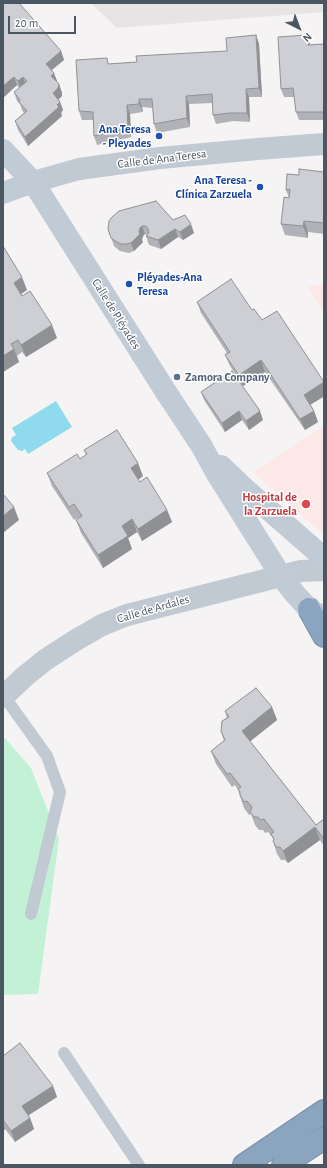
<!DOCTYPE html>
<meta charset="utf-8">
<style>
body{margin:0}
#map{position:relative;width:327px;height:1168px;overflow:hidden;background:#f5f3f3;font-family:"Alegreya Sans",sans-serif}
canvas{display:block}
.frame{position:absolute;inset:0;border:4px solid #4a5661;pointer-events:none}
.north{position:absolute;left:279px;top:8px;width:40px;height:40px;-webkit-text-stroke:3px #fff;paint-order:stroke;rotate:138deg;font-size:11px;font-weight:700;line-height:16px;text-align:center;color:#4a5661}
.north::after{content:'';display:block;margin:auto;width:14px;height:18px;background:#4a5661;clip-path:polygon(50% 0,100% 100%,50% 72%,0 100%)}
.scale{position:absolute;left:8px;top:16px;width:68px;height:18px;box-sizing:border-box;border:2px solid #4a5661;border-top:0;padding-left:5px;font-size:12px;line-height:14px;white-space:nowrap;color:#4a5661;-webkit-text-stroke:3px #fff;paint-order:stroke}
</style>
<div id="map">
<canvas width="327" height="1168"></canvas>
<div class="frame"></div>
<div class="north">N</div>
<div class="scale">20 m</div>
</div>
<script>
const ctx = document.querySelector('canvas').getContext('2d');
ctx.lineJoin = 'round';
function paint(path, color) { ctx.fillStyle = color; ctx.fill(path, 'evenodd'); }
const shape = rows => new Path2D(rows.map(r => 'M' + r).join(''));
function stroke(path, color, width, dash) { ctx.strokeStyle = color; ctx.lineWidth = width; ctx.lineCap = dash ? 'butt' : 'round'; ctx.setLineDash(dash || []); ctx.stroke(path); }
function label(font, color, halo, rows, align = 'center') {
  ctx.font = font + ' "Alegreya Sans",sans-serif'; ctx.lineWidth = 3; ctx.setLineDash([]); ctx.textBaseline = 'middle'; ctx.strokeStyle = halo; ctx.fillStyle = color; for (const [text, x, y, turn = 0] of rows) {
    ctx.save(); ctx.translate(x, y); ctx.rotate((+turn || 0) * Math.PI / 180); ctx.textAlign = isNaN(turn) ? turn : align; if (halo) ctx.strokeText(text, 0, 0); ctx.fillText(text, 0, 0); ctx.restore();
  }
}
const education = shape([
 [91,3,324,3,324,12,117,28]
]);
const medical = shape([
 [324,284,324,312,307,287],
 [324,426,324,535,253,472]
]);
const green = shape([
 [5,738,31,768,59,839,38,994,3,995,3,740]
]);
const water = shape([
 [56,401,72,427,28,454,25,449,22,451,18,450,11,441,12,437,16,435,12,428]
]);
const service = shape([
 [4,696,47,756,60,792,31,914],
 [64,1053,139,1165]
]);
const minor = shape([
 [3,697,24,677,45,660,76,640,102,625,127,615,281,576,301,571,324,570]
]);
const tertiary = shape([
 [33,182,79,169,160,158,258,149,324,144]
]);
const secondary = shape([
 [3,150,33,182,166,392,201,445,217,474,281,576,295,594,309,609,324,618],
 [3,193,33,182],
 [221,466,244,488,324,558]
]);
const motorway = shape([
 [309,609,324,636],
 [244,1165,324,1111],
 [283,1165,324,1138]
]);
const wall = shape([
 [3,3,61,51,64,60,52,70,57,81,57,82,59,84,62,93,62,96,58,99,60,102,63,110,61,113,62,116,28,146,18,130,15,121,24,113,22,110,20,104,17,101,14,92,19,88,17,85,3,98],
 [256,35,259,44,262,97,249,97,250,122,233,121,216,124,213,115,213,103,189,104,190,127,157,133,154,124,153,108,142,107,143,112,130,114,131,137,97,145,94,136,93,120,82,120,79,111,109,64,137,62,227,51],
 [307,35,310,45,324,44,324,120,299,120,296,112,294,97,284,97,281,89],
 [324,172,324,234,308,232,308,238,285,235,281,224,289,198,286,190,299,175],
 [173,220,194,233,183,240,178,237,161,249,149,245,146,236,147,235,145,234,143,236,142,240,143,242,134,251,129,253,120,251,114,246,108,229],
 [3,246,27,290,21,294,57,338,26,357,22,352,17,356,19,362,3,372],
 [197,302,252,310,324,382,324,401,323,397,310,405,314,411,318,422,305,430,265,372,243,386,230,366,225,355,227,353,201,313],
 [201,392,263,420,249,430,242,420,225,432,204,400],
 [84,450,143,476,138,480,140,482,167,510,172,522,142,541,137,532,128,538,132,549,103,568,81,533,76,520,79,517,74,520,52,486,47,473,80,459,86,455],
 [272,707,277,720,250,741,316,825,324,819,324,846,320,840,288,863,285,860,281,860,277,854,273,841,273,839,272,837,268,832,265,833,263,830,259,830,255,825,251,814,249,815,244,808,238,790,235,785,232,787,216,764,211,751,224,741,221,731,227,718,225,711],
 [3,1056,53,1086,57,1097,28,1115,30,1118,34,1129,15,1142,5,1129,3,1131]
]);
const shadedWall = shape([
 [256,35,259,44,262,97,259,88],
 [307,35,310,44,311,53,308,45],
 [61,51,64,60,49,72,46,64],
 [54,73,57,81,54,84,51,76],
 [14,77,17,85,3,98,3,86],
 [23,77,26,85,21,90,18,81],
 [59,84,62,93,62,96,56,102,53,93],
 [246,89,249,97,250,122,247,113],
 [186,96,189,104,190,127,187,118],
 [139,99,142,107,143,112,139,104],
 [60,102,63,110,61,113,62,116,28,146,25,137],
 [127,105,130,114,131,137,128,128],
 [304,221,308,232,308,238,303,226],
 [191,224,194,233,183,240,180,232],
 [142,226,145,234,143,236,142,240,143,242,134,251,131,243,139,232,140,228],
 [175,229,178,237,161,249,158,240],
 [22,277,27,290,18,296,14,283],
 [52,325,57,338,26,357,21,345],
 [14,349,19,362,3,372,3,356],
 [261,360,265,372,243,386,239,375],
 [324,382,324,396,322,395,323,397,308,406,304,395],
 [239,411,242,420,225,432,222,423],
 [260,411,263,420,249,430,246,421],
 [314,411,318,422,305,430,300,419],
 [138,463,143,476,136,481,131,468],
 [14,507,19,520,3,533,3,516],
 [167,510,172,522,142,541,138,529],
 [132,519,137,532,128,538,132,549,103,568,98,555,122,526],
 [272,707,277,720,247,744,242,731],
 [315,827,320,840,288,863,283,851],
 [53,1086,57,1097,26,1117,22,1106],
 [30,1118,34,1129,15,1142,11,1131],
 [3,1123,5,1129,3,1131]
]);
const building = shape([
 [3,3,19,3,61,51,46,64,54,73,51,76,59,84,58,88,53,93,60,102,57,105,59,107,25,137,15,121,27,111,19,102,20,100,14,92,27,81,23,77,18,81,14,77,3,86,3,3],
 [256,35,259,88,246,89,247,113,230,113,213,115,212,94,186,96,187,118,154,124,152,99,139,99,139,104,127,105,128,128,94,136,93,112,79,111,76,60,107,58,108,64,137,62,136,56,227,51,226,38,256,35],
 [307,35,308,45,324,44,324,112,296,112,293,88,281,89,278,37,307,35],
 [299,169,324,172,324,223,304,221,303,226,281,224,284,197,289,198,290,189,286,190,287,174,299,175,299,169],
 [156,201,173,220,185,215,191,224,180,232,175,229,158,240,146,236,149,233,148,229,146,226,142,226,140,228,139,232,140,234,131,243,126,244,121,244,117,242,111,238,108,229,109,221,112,217,119,211,156,201],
 [3,246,22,277,14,283,22,296,30,291,52,325,21,345,18,340,11,344,14,349,3,356,3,246],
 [231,279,252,310,254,309,262,320,277,311,324,382,304,395,314,411,300,419,261,360,239,375,225,355,230,352,197,302,231,279],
 [232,371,260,411,246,421,239,411,222,423,201,392,232,371],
 [117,430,138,463,131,468,140,482,147,477,167,510,138,529,132,519,122,526,128,536,98,555,76,520,82,516,74,504,69,507,47,473,77,454,80,459,87,454,84,450,117,430],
 [3,494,14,507,3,516,3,494],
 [256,688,272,707,242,731,316,825,324,819,324,839,315,827,283,851,280,847,276,847,273,841,274,839,271,834,274,832,264,819,260,820,258,817,254,817,250,812,252,807,247,801,244,802,240,795,240,792,238,789,241,787,230,773,227,774,211,751,225,740,221,731,222,721,229,717,225,711,256,688],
 [20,1043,53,1086,22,1106,30,1118,11,1131,3,1120,3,1056,20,1043]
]);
const markers = [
 [159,136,4,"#1a4fb4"],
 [260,187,4,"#1a4fb4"],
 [129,284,4,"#1a4fb4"],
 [177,377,4,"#5c6f8a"],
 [306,504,5,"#e0444e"]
];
const transitNames = [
 ["Ana Teresa",151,129],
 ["- Pleyades",151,143],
 ["Ana Teresa -",252,180],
 ["Clínica Zarzuela",252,194],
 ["Pléyades-Ana",137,277,"left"],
 ["Teresa",137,291,"left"]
];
const streetNames = [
 ["Calle de Ana Teresa",162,159,-7],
 ["Calle de Pléyades",116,314,58],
 ["Calle de Ardales",153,609,-16]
];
const serviceNames = [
 ["Zamora Company",185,377]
];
const healthNames = [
 ["Hospital de",297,497],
 ["la Zarzuela",297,511]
];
paint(education, '#e6e4e5');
paint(medical, '#fce8e6');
paint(green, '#c3f1d5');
paint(water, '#90daee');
stroke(motorway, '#7690ad', 24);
stroke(service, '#c1cad2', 12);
stroke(minor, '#c1cad2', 22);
stroke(tertiary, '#c1cad2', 22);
stroke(secondary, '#c1cbd6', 22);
stroke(motorway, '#8ba5c1', 22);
paint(wall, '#b0b2b7');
paint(shadedWall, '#909195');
paint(building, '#cdcfd5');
stroke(building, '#909195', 1);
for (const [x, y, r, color] of markers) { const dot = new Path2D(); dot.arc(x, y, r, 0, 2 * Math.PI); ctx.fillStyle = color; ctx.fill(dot); stroke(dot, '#fff', 1.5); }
label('bold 12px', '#164399', '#fff', transitNames, 'right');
label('12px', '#4a5661', '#fff', streetNames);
label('bold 12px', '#4e5e75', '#fff', serviceNames, 'left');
label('bold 12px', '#be3a42', '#fff', healthNames, 'right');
</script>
